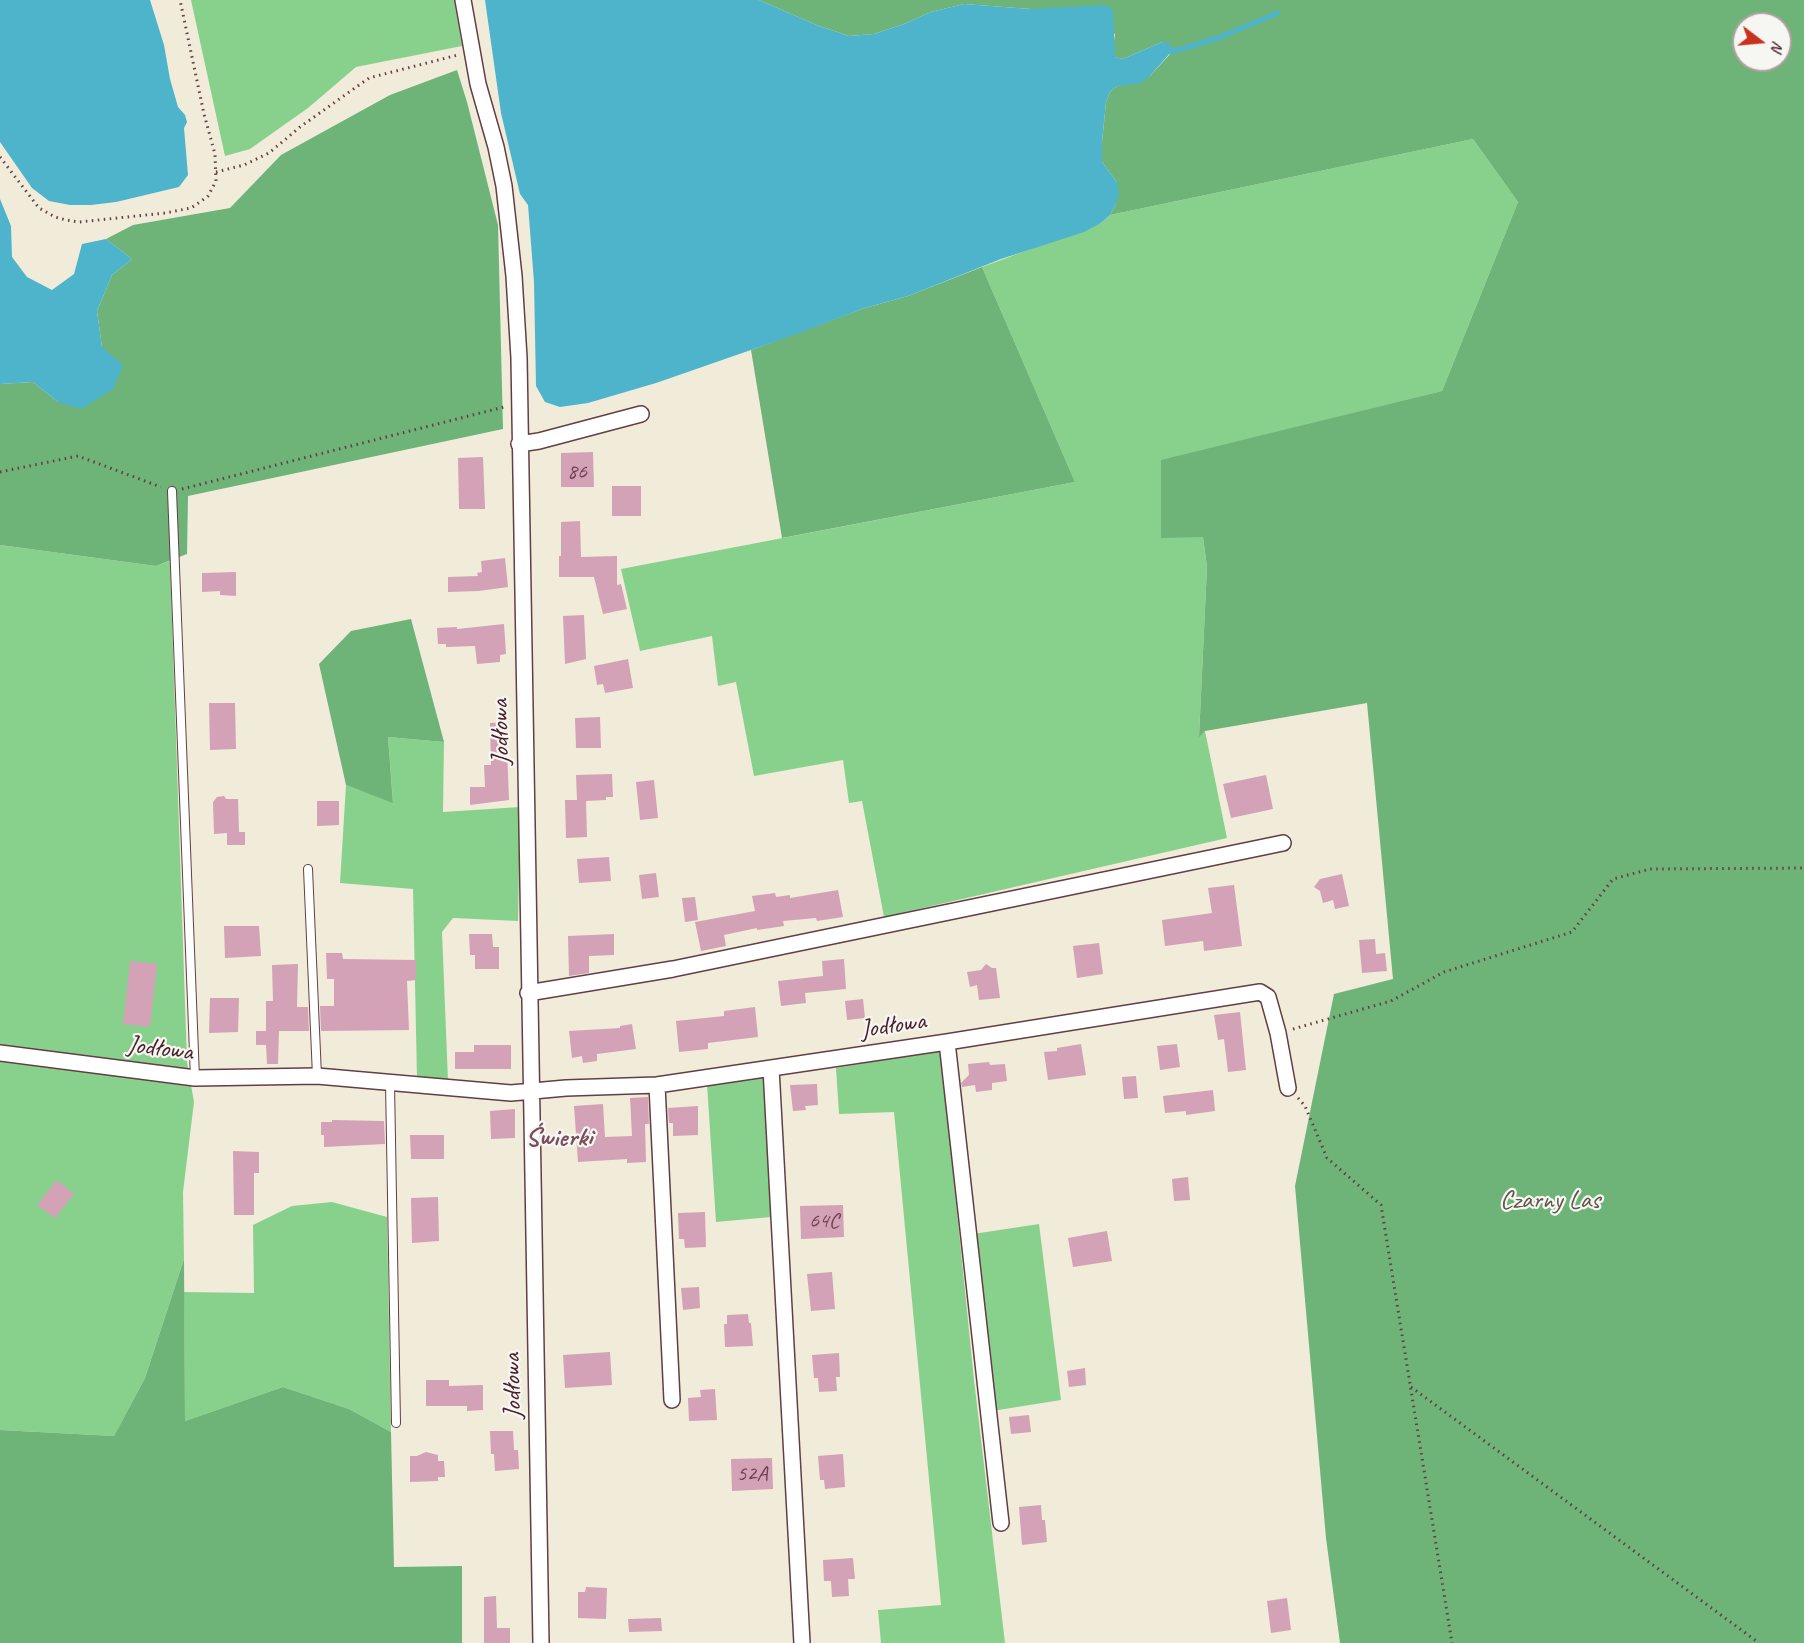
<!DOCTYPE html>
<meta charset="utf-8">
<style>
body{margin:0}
#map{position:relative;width:1804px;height:1643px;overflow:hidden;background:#f1ebd9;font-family:Caveat,sans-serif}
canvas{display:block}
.north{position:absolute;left:1732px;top:12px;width:60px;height:60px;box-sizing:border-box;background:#f6f6f2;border:2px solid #b1a0a2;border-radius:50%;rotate:106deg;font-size:16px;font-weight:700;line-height:24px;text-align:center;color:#4a1f2b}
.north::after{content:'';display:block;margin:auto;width:21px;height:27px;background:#c8321e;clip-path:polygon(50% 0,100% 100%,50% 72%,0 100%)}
</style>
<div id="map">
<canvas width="1804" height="1643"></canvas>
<div class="north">N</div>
</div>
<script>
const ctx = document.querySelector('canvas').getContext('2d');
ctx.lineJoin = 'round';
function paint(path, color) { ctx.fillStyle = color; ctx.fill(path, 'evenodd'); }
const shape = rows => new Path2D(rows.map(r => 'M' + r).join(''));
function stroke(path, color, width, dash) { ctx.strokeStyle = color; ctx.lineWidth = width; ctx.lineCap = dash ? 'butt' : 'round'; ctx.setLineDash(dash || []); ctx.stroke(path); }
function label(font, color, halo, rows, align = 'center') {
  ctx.font = font + ' Caveat,sans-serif'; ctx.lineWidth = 4.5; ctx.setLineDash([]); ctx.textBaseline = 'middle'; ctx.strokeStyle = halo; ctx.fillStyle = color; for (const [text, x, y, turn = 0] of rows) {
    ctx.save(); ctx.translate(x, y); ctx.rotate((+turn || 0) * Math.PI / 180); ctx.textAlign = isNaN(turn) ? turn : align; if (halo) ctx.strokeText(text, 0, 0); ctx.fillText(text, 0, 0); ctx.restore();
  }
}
const green = shape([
 [191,0,454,0,462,46,356,67,308,108,250,149,225,156],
 [1473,139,1518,202,1442,391,1161,461,1203,537,1207,567,1199,736,1205,731,1227,838,884,917,862,801,849,803,843,760,754,776,736,682,718,686,712,636,640,651,621,569,1075,482,982,267,1101,223,1110,215],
 [0,545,156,566,170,561,187,1062,194,1102,183,1192,184,1259,145,1378,114,1436,0,1430],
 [388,737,444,742,443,812,520,807,518,921,453,918,442,932,448,1081,417,1078,413,889,340,883,346,785,393,802],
 [939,1050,943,1073,974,1380,1005,1643,881,1643,878,1610,941,1605,894,1112,839,1114,836,1068],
 [764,1074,771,1217,716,1222,707,1084],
 [332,1202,387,1217,391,1432,349,1409,283,1387,185,1421,184,1292,254,1293,253,1225,292,1206],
 [1039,1224,1061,1400,992,1411,973,1234]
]);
const forest = shape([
 [759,0,1804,0,1804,1643,1340,1643,1326,1538,1295,1186,1334,994,1393,979,1367,703,1205,731,1199,737,1207,567,1203,537,1161,538,1161,460,1442,391,1518,202,1473,139,1110,215,1116,204,1117,182,1102,162,1102,142,1106,102,1110,92,1117,86,1150,76,1171,53,1162,42,1123,59,1114,57,1113,48,1115,34,1031,9,964,4,931,12,904,24,874,34,849,36,819,26],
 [1744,24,1780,24,1780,60,1744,60],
 [457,70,467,102,498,225,503,429,188,496,187,554,156,566,0,545,0,384,33,382,58,402,102,347,97,311,112,275,132,259,106,239,133,225,230,208,281,155,390,95],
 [982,267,1075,482,782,538,751,350,865,308,908,296],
 [411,619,444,742,388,737,393,803,346,785,319,664,351,631],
 [184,1259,185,1421,283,1387,349,1409,391,1432,394,1567,462,1566,462,1643,0,1643,0,1430,114,1436,145,1378]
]);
const water = shape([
 [0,0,150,0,164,45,170,79,178,107,185,115,187,122,184,128,188,175,179,187,116,202,91,205,70,205,49,201,32,188,0,142],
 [485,0,759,0,819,26,849,36,874,34,904,24,931,12,964,4,1031,9,1106,5,1113,10,1115,57,1123,59,1162,42,1169,43,1172,48,1171,52,1150,76,1139,84,1117,86,1110,92,1106,102,1102,142,1102,162,1117,182,1119,193,1116,204,1110,215,1101,223,1084,232,1001,259,908,296,865,308,794,335,656,383,588,403,560,407,545,402,536,386,534,282,528,205,520,194,501,113],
 [0,199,11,226,12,257,27,277,52,290,74,274,82,244,106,239,132,259,112,275,97,311,102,347,123,365,113,389,81,409,58,402,33,382,0,384]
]);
const stream = shape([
 [1171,52,1218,38,1278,13]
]);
const building = shape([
 [593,452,594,487,561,487,561,453],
 [483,457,485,509,459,509,458,458],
 [612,486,641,486,641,516,612,516],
 [580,521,581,557,617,556,617,585,621,584,627,609,603,614,594,577,559,577,559,556,561,556,561,522],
 [505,558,508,587,479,591,448,592,448,577,478,576,477,573,482,572,481,561],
 [236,572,236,596,220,595,220,591,202,592,202,573],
 [584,615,586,659,565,664,563,616],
 [504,624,506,654,500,655,500,662,477,664,475,646,446,647,446,644,438,644,437,628,457,627,457,629],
 [628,659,633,688,605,693,603,684,597,685,594,666],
 [209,703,235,703,236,749,210,750],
 [600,717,601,748,576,748,575,718],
 [506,722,509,800,470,805,470,787,485,787,484,765,491,765,490,723],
 [612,774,613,797,606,797,606,800,586,801,587,837,566,838,565,800,577,800,576,775],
 [1266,775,1273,809,1231,818,1223,784],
 [654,780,658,818,640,820,636,782],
 [224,796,226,799,238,799,239,832,245,832,245,845,227,845,227,833,214,834,213,802,217,797],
 [317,801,339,801,339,825,317,826],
 [609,857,611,881,579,883,577,859],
 [656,873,659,897,642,899,639,875],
 [1342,874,1349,906,1335,909,1333,900,1323,903,1320,891,1314,887,1320,879],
 [1234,885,1242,946,1204,951,1203,941,1165,946,1162,920,1212,913,1208,888],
 [838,890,843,917,817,921,816,918,783,921,784,926,757,930,757,928,724,935,726,946,701,951,695,922,755,911,752,896,775,893,776,897,790,895,790,898],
 [695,897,698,920,685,922,682,898],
 [224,926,259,926,261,956,225,958],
 [469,934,492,934,493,947,499,947,499,969,475,969,475,955,470,955],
 [614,934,614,955,589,956,589,973,569,976,568,936],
 [1375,939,1376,954,1385,953,1387,971,1362,973,1359,940],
 [1099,943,1103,974,1077,978,1073,946],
 [326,953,342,953,343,959,416,960,416,980,407,981,409,1030,321,1031,320,1006,334,1006,334,979,327,979],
 [844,959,846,989,805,993,806,1003,781,1006,778,981,823,976,822,961],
 [130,961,157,964,150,1027,123,1024],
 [298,964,297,1007,308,1007,309,1031,279,1031,278,1064,267,1064,266,1045,256,1045,256,1031,266,1031,266,1001,273,1001,272,965],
 [986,964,992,968,996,968,1000,998,979,1000,977,985,970,987,967,972,981,970],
 [210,998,239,998,238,1032,209,1033],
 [863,999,865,1018,847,1020,845,1001],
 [755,1007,758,1037,708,1043,708,1049,679,1052,676,1021,724,1016,724,1011],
 [1240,1012,1246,1070,1228,1072,1224,1039,1218,1040,1214,1015],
 [632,1024,636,1049,597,1054,597,1061,583,1063,582,1056,572,1058,569,1031,620,1028,620,1026],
 [1081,1044,1086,1075,1048,1080,1044,1052,1057,1051,1057,1048],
 [1177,1044,1180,1067,1160,1070,1157,1046],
 [474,1045,511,1045,511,1069,455,1069,455,1052,474,1052],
 [989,1062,990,1065,1005,1064,1007,1081,992,1083,992,1090,976,1092,975,1085,962,1087,961,1083,969,1075,968,1064],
 [1136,1076,1138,1098,1124,1099,1122,1077],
 [817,1084,818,1105,805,1106,806,1110,793,1111,790,1085],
 [1213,1090,1215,1111,1186,1115,1186,1111,1165,1113,1163,1096],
 [648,1097,649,1124,645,1124,646,1162,627,1163,627,1159,578,1162,574,1106,603,1104,605,1137,632,1136,630,1098],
 [698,1106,698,1135,673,1136,673,1123,669,1123,668,1108],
 [515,1109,515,1138,491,1139,490,1111],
 [332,1120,384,1121,385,1144,324,1147,324,1135,321,1135,321,1122,332,1122],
 [410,1135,444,1135,444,1159,411,1159],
 [233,1151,259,1152,259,1173,254,1173,254,1215,234,1215],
 [1188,1177,1190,1200,1174,1201,1172,1179],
 [57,1180,74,1194,55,1218,37,1205],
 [438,1197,439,1241,412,1243,411,1198],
 [843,1205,844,1237,801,1239,800,1206],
 [705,1212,706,1247,685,1248,684,1239,679,1239,678,1213],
 [1107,1231,1112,1261,1073,1267,1068,1238],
 [832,1272,835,1309,811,1311,807,1274],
 [699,1287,700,1308,683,1310,681,1288],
 [748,1314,749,1323,751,1323,753,1346,725,1347,724,1324,727,1324,727,1315],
 [610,1352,612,1385,565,1388,563,1355],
 [839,1353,840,1377,836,1377,837,1391,819,1392,818,1378,814,1378,812,1355],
 [1085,1368,1086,1385,1069,1387,1067,1371],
 [426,1380,449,1380,449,1386,483,1385,483,1410,467,1411,467,1406,426,1406],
 [715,1389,717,1420,689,1421,688,1398,701,1397,700,1390],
 [1029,1415,1031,1432,1011,1434,1009,1417],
 [490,1431,513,1431,514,1450,518,1450,519,1469,495,1471,494,1454,491,1454],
 [426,1452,438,1455,438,1461,444,1461,445,1477,438,1477,438,1481,410,1482,410,1456,417,1456],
 [843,1454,845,1487,825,1489,824,1480,820,1480,818,1456],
 [772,1458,773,1489,732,1491,731,1459],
 [1041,1505,1042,1520,1045,1520,1047,1542,1022,1545,1019,1507],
 [853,1558,855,1579,848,1579,849,1596,832,1597,831,1581,824,1581,823,1560],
 [586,1587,607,1588,606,1619,578,1618,578,1592,585,1592],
 [496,1596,497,1628,510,1628,510,1643,484,1643,484,1597],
 [1287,1598,1291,1630,1271,1633,1267,1601],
 [661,1618,662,1631,629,1632,628,1619]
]);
const path = shape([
 [0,157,39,208,55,217,66,220,79,222,165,213,191,208,200,202,208,196,216,181,215,154,204,114,180,0],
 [216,172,244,165,269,153,300,127,369,78,458,55],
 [0,472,78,456,161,487],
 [182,489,504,407],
 [1293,1029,1391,1001,1444,972,1572,932,1613,879,1650,869,1804,868],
 [1298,1098,1305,1106,1327,1158,1381,1205,1452,1643],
 [1411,1387,1759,1643]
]);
const service = shape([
 [172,491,195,1078],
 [308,869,317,1076],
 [390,1083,396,1423]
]);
const minor = shape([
 [463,0,478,84,496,147,504,186,514,276,519,358,541,1643],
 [519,444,539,441,641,414],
 [528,993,673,969,1283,843],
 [947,1042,1001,1523],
 [0,1053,195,1078,317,1076,511,1093,566,1088,657,1085,947,1042,1260,992,1268,997,1278,1033,1288,1088],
 [771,1068,802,1643],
 [657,1085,672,1400]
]);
const numberNames = [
 ["86",577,472],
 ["64C",824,1221],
 ["52A",752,1474]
];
const streetNames = [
 ["Jodłowa",501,732,-91],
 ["Jodłowa",893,1026,-8],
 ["Jodłowa",160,1049,7],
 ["Jodłowa",513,1386,-91]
];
const parkNames = [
 ["Czarny Las",1550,1201]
];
const neighbourhoodNames = [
 ["Świerki",559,1138]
];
paint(green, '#88d18d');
paint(forest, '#6eb378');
paint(water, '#4db4cb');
stroke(stream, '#4db4cb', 5);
paint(building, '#d3a2b6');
stroke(service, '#633e45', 10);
stroke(minor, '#633e45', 18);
stroke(path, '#633e45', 3, [1.5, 4.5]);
stroke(service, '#fff', 8);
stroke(minor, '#fff', 15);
label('22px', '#6c404e', null, numberNames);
label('26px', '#4a1f2b', '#f6f6f2', streetNames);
label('26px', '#5d5448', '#f6f6f2', parkNames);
label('bold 27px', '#7a4d5c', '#f6f6f2', neighbourhoodNames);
</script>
